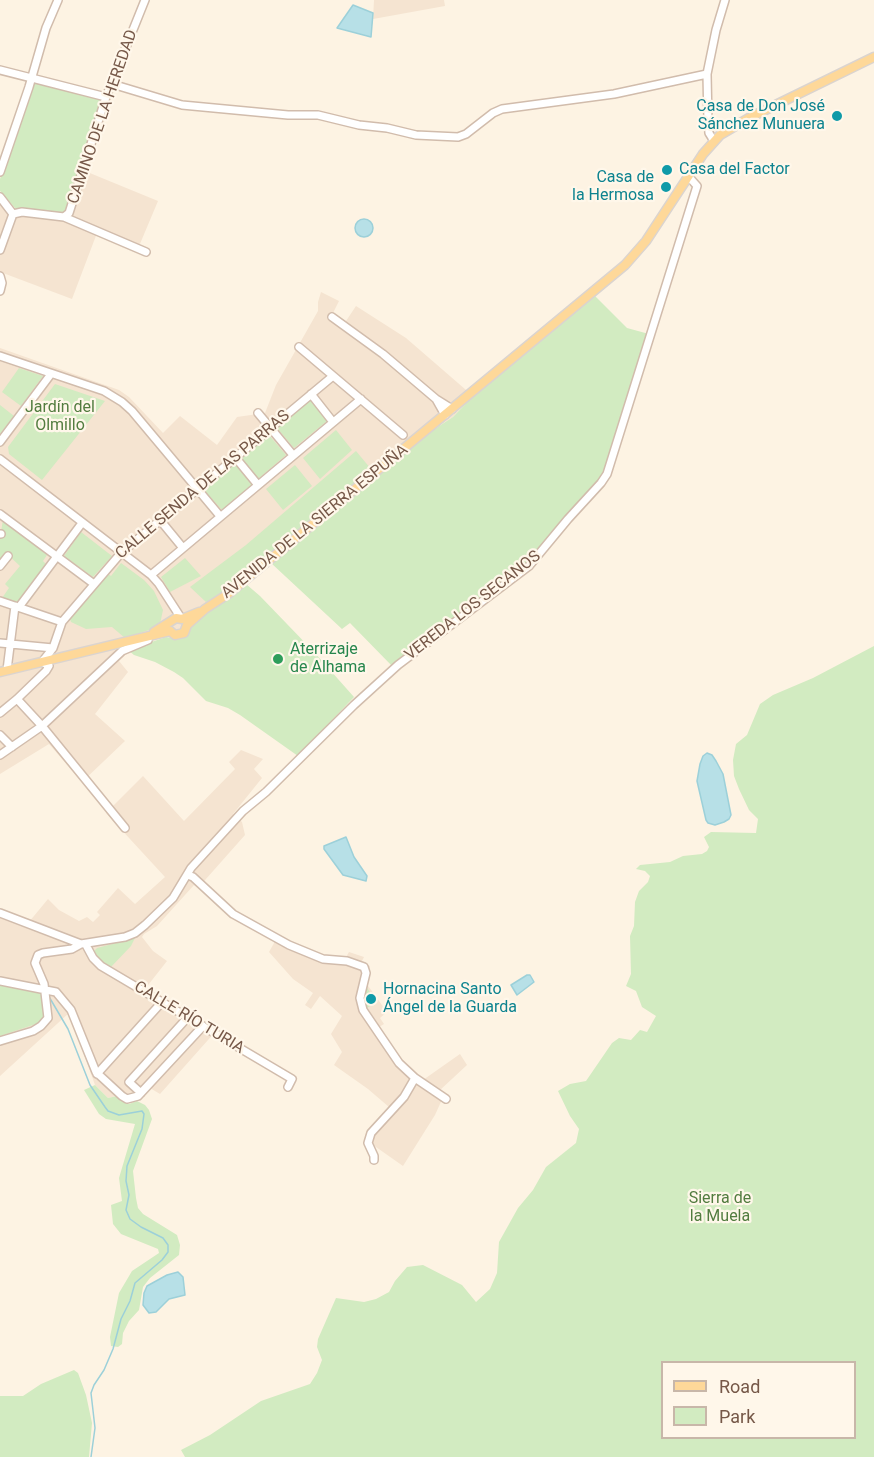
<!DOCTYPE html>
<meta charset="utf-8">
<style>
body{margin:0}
#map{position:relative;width:874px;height:1457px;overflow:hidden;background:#fdf3e3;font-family:Roboto,sans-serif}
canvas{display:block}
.legend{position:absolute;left:661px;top:1361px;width:195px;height:78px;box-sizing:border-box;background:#fff7ea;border:2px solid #c8b7a9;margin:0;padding:8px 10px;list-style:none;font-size:18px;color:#765848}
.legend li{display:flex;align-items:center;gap:12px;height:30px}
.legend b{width:30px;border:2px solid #c8b7a9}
</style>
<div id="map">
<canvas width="874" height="1457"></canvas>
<ul class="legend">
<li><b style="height:8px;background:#fed899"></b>Road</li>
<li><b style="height:16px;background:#d2ebc1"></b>Park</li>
</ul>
</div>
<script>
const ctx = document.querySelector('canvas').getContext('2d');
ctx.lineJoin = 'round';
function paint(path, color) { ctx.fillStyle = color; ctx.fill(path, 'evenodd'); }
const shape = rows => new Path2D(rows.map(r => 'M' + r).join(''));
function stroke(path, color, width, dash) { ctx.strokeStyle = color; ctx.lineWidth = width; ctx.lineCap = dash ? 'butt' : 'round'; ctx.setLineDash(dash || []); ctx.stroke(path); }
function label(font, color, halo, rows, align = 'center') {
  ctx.font = font + ' Roboto,sans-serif'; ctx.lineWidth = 4.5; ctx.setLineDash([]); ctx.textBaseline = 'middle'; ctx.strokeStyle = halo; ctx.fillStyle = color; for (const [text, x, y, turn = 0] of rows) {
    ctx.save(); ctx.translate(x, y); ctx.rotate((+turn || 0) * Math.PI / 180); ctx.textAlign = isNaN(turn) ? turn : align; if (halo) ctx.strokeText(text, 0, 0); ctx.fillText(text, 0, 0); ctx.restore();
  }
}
const residential = shape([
 [374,0,444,0,445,6,373,19],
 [80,169,158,201,137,251,97,233,72,299,3,273,1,274,3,290,0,296,0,194,15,208],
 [321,292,339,301,333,313,346,321,356,306,406,338,473,396,453,417,424,436,185,636,178,639,166,637,146,643,123,654,125,655,119,661,128,672,95,714,125,741,82,782,49,744,0,774,0,348,119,390,129,397,163,433,180,416,217,445,237,417,265,413,276,385,318,311,318,302],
 [241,750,263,759,254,769,262,778,233,814,242,822,245,835,198,888,194,885,157,926,144,934,142,937,153,951,167,961,145,989,216,1031,160,1094,150,1088,134,1103,125,1102,117,1096,108,1098,95,1085,69,1013,0,1076,0,910,29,922,48,899,59,910,79,921,87,917,93,922,100,915,97,912,118,888,135,904,165,877,106,813,143,776,184,821,235,769,229,762],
 [278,936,326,956,345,959,349,952,364,957,361,963,370,966,366,983,387,1012,380,1018,384,1024,379,1027,400,1061,423,1080,460,1054,467,1065,439,1091,444,1095,435,1115,403,1166,366,1140,389,1107,368,1089,334,1065,342,1052,331,1034,342,1016,320,996,311,1009,305,1005,313,993,293,979,269,952]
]);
const green = shape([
 [33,80,104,100,66,213,61,215,15,208,0,191,0,179],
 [595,296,627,328,649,334,605,474,526,565,394,667,392,666,350,623,342,629,271,563,424,436,453,417,473,396],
 [19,368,43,376,21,406,2,392],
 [55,384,105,401,42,480,9,454,8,447],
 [310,400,327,421,294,448,277,428],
 [0,405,14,416,0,434],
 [336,430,352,450,320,479,303,458],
 [269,435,286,455,258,479,241,459],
 [356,451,371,469,247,574,227,590,206,602,190,587,246,545],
 [235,464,252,485,222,510,204,490],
 [295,465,312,486,283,510,266,489],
 [3,520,47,555,43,561,46,564,19,600,14,603,2,598,9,588,5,584,20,566,6,553,0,560,0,537],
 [81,532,112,556,93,577,64,556],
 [185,558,201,576,170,592,161,577],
 [121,563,144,580,154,591,163,610,160,624,155,628,125,638,112,627,86,629,71,622,69,616,107,573,111,576],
 [246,584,260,596,314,652,354,697,298,756,240,715,228,708,206,701,183,678,174,672,155,662,134,655,128,650,166,637,178,639,185,636,198,619],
 [874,646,874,1457,185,1457,181,1450,210,1435,261,1401,310,1384,317,1373,322,1360,317,1347,318,1339,336,1298,364,1302,376,1299,389,1292,395,1281,407,1267,423,1265,462,1285,476,1302,490,1289,497,1273,499,1242,518,1208,533,1190,546,1167,576,1143,579,1129,570,1116,558,1091,570,1084,586,1081,612,1043,619,1038,631,1040,640,1030,647,1032,656,1016,642,1007,636,991,626,986,631,974,630,936,634,926,635,902,639,891,648,882,650,876,645,871,636,869,640,865,670,862,683,856,702,854,707,851,709,847,704,837,711,832,756,833,758,819,749,810,739,789,734,776,733,760,736,744,747,735,760,704,773,695,813,678],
 [662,1362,854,1362,854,1438,662,1438],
 [135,938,131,946,110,968,102,962,94,951,97,948],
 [0,984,42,993,46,1016,43,1020,36,1024,0,1036],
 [366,986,376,1002,367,1008,364,1001],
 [95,1085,108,1098,117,1096,129,1104,137,1101,145,1105,149,1110,152,1119,133,1171,136,1198,138,1208,143,1214,177,1235,180,1245,179,1255,150,1278,143,1287,139,1310,129,1321,123,1333,122,1344,118,1347,111,1346,110,1337,119,1293,132,1271,159,1253,158,1249,121,1234,113,1224,111,1205,122,1201,119,1178,135,1124,106,1119,99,1114,84,1090],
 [74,1370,78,1373,86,1395,92,1423,89,1457,0,1457,0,1396,23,1396,41,1384]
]);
const water = shape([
 [353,5,373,13,371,37,337,28,353,5],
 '355 228a9 9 0 1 1 18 0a9 9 0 1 1-18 0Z',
 [707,753,712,755,716,761,723,774,731,815,729,819,724,822,715,825,708,823,706,820,697,781,700,764,703,756,707,753],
 [346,837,354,857,367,876,366,881,343,875,324,849,324,846,346,837],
 [527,975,530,975,534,982,517,995,511,985,527,975],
 [178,1272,183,1277,185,1295,169,1299,156,1312,149,1313,143,1305,144,1293,147,1286,167,1275,178,1272]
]);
const stream = shape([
 [48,995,68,1029,90,1085,105,1107,108,1111,119,1115,142,1111,144,1114,142,1129,127,1166,126,1181,129,1195,126,1210,130,1219,141,1227,163,1238,168,1245,168,1252,162,1260,135,1283,130,1301,121,1319,113,1349,104,1370,94,1385,91,1393,95,1428,91,1457]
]);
const minor = shape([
 [0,70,106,97],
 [112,84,182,105,288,115,318,115,359,125,387,128,416,135,458,137,466,134,493,113,502,109,614,94,707,74],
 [714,141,709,133,708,123,707,74,716,30,725,0],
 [0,172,29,87,46,28,58,0],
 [0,197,13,214,0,250],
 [13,214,22,212,64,217,69,213,106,97,145,0],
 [64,217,146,252],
 [0,276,2,283,0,291],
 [332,317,383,354,436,399],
 [299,347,403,435],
 [0,356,104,391,122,402,132,411,220,516],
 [311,394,333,422],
 [258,413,293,455],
 [445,415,436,399,452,409],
 [0,442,51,374],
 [235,457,258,485],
 [0,459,151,575,159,584,181,618],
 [0,514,94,584],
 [160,520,183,548],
 [0,534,1,534],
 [0,566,8,556],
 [151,575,361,399],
 [0,601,62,622],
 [19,607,82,523],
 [0,643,53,648],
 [7,670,15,606],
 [17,699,42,726,125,828],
 [0,713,17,699,46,671,49,666,42,662,53,648,62,622,121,553,333,376],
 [0,735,12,747],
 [0,755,42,726,122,651,148,640],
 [188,875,193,877,233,914,289,945,323,959,347,961,364,967,366,973,360,998,363,1010,399,1063,415,1078,446,1099],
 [0,913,81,944],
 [86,945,93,958,101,966,292,1079,288,1087],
 [0,981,56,992,71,1010,96,1072,122,1096,127,1099,138,1096,203,1026],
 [0,1041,33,1031,41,1026,48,1018,44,984,35,963,38,955,43,953,72,949,81,944,125,937,135,933,145,925,173,898,191,868,243,811,266,792,354,705,398,665,529,566,568,519,601,483,607,474,697,186,689,177],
 [97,1074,162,1002],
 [141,1093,129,1082,188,1017],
 [374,1160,374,1156,368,1143,371,1133,404,1097,415,1078]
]);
const major = shape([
 [170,631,175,635,184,633,187,625,205,609,228,594,291,542,625,265,646,241,703,154,720,135,749,118,874,57],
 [154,632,176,618,182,619,199,612],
 [0,672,170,631]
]);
const markers = [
 [837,116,6,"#0f9aa8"],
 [667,170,6,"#0f9aa8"],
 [666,187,6,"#0f9aa8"],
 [278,659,6,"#2e9e5b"],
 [371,999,6,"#0f9aa8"]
];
const cultureNames = [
 ["Casa de Don José",825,107],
 ["Sánchez Munuera",825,125],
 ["Casa del Factor",679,170,"left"],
 ["Casa de",654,178],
 ["la Hermosa",654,196],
 ["Hornacina Santo",383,990,"left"],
 ["Ángel de la Guarda",383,1008,"left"]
];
const streetNames = [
 ["CAMINO DE LA HEREDAD",103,117,-71],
 ["CALLE SENDA DE LAS PARRAS",203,485,-40],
 ["AVENIDA DE LA SIERRA ESPUÑA",315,522,-39],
 ["VEREDA LOS SECANOS",473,606,-38],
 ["CALLE RÍO TURIA",189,1018,31]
];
const parkNames = [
 ["Jardín del",60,408],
 ["Olmillo",60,426],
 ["Sierra de",720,1199],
 ["la Muela",720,1217]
];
const leisureNames = [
 ["Aterrizaje",290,650],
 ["de Alhama",290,668]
];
paint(residential, '#f5e4d1');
paint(green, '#d2ebc1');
paint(water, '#b7e0e7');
stroke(water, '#9cd0d9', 1.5);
stroke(stream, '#9cd0d9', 1.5);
stroke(minor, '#d1bcac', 10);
stroke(major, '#dbd4cf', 11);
stroke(minor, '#fff', 7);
stroke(major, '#fed899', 8);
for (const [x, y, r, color] of markers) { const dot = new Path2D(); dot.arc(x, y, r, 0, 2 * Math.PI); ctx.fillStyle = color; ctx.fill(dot); stroke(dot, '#fff7ea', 2); }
label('16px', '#0d838f', '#fff7ea', cultureNames, 'right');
label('16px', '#765848', '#fff7ea', streetNames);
label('16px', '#527c3f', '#fff7ea', parkNames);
label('16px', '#27864d', '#fff7ea', leisureNames, 'left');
</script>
